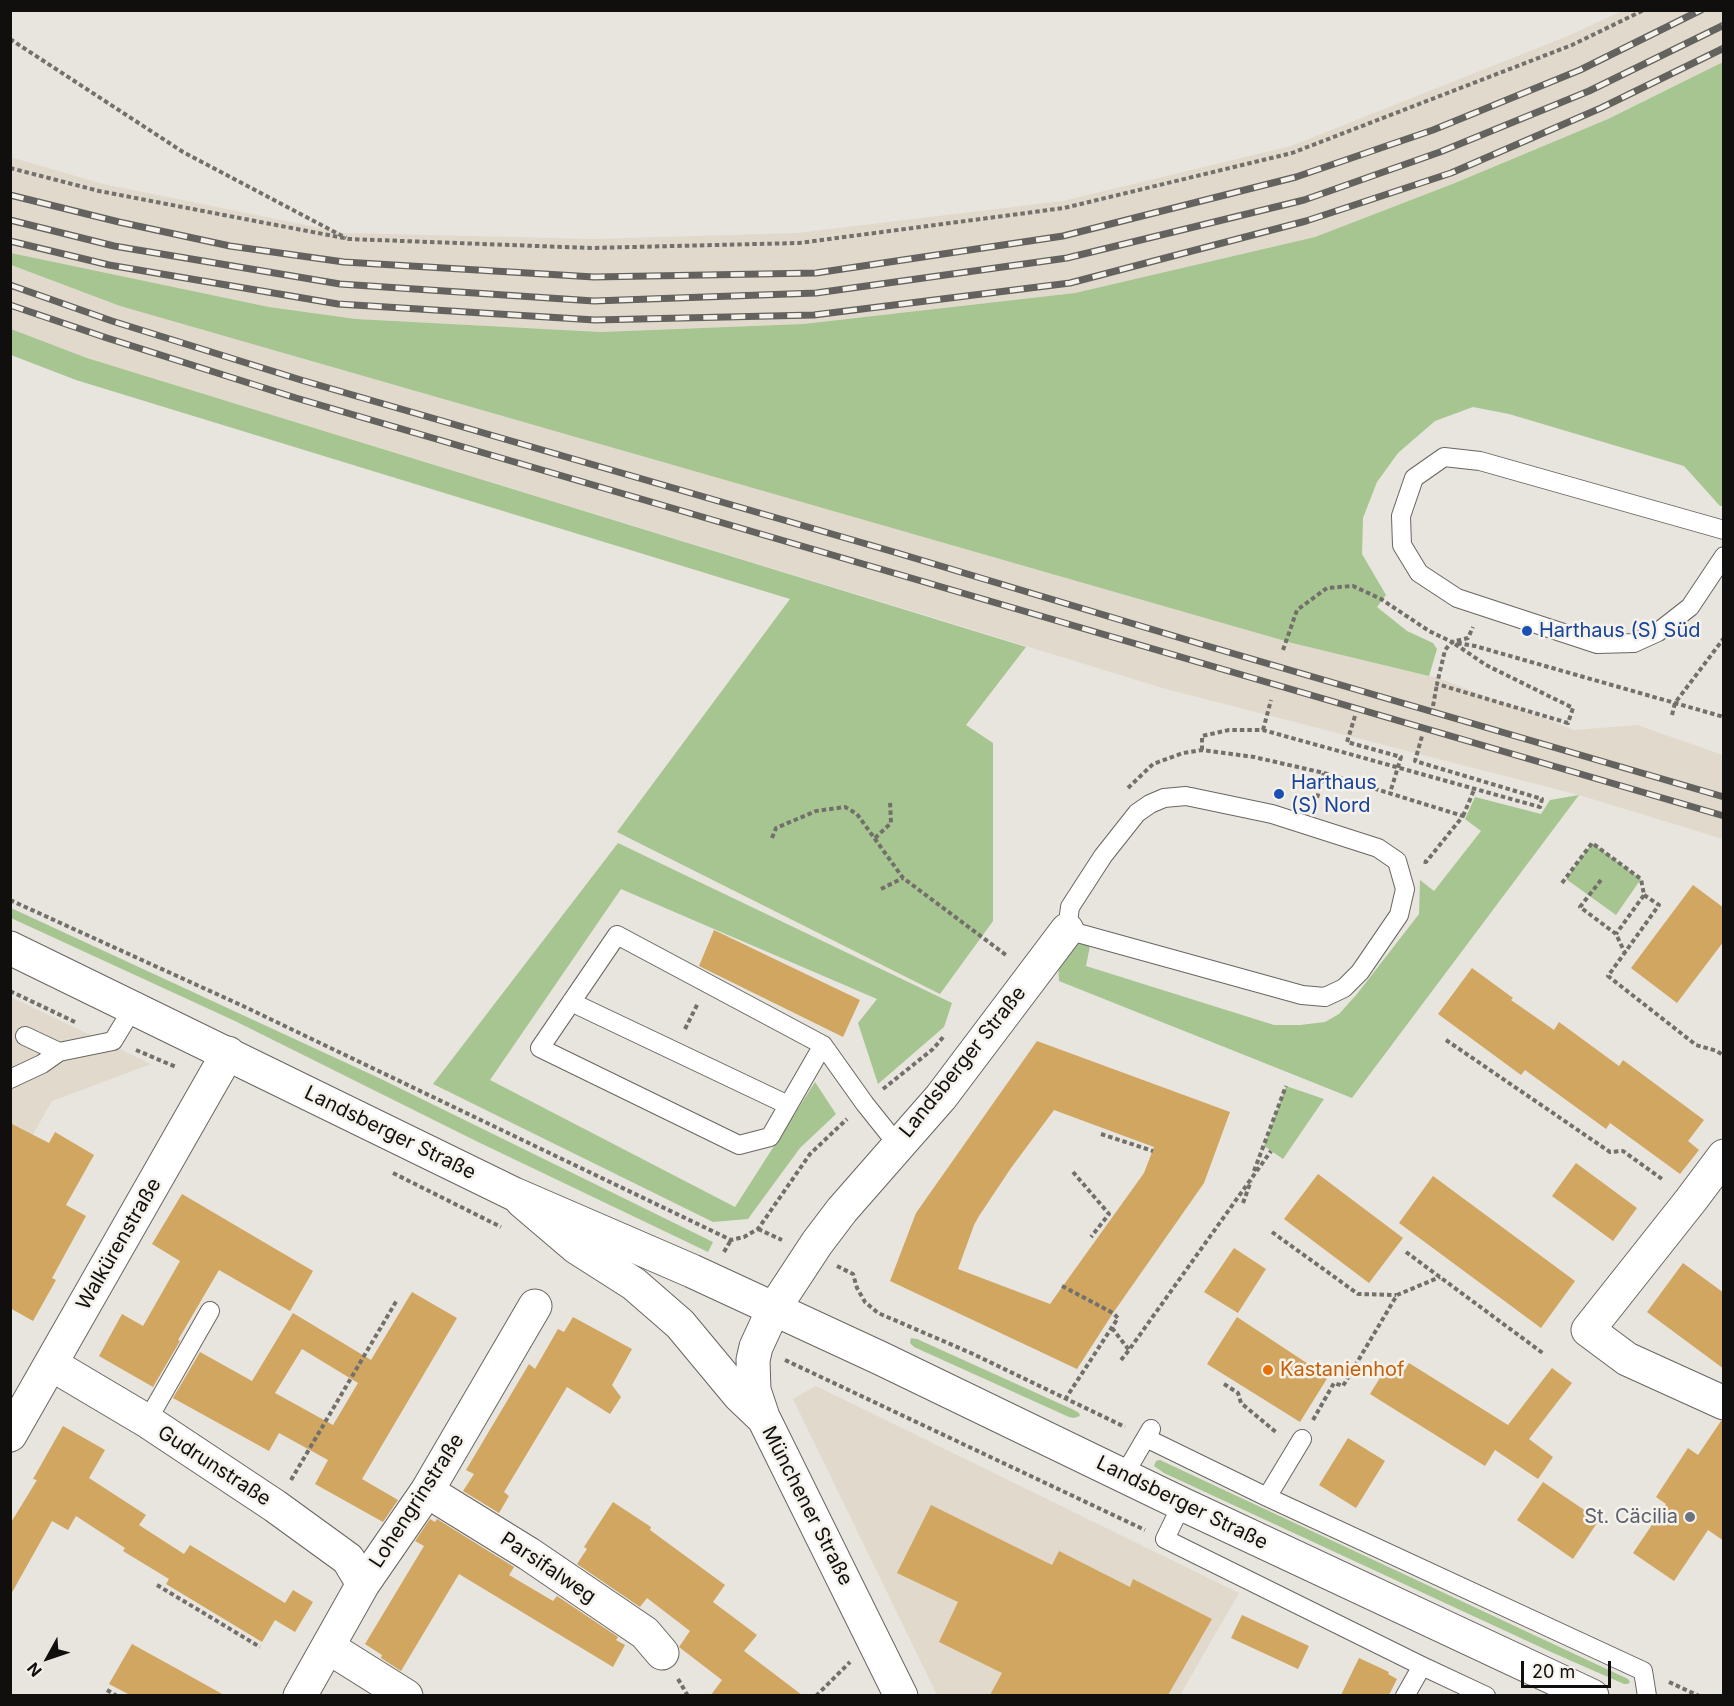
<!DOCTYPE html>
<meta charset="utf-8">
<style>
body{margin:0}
#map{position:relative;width:1734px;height:1706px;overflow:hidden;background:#e8e4de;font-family:Inter,sans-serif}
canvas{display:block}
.frame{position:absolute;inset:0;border:12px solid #100f0d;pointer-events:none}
.north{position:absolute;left:18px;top:1628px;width:60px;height:60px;-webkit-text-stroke:4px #f5f1eb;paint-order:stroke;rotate:230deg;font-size:16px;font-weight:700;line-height:24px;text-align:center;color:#100f0d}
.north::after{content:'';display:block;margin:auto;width:21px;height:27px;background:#100f0d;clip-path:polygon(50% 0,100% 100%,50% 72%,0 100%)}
.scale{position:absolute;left:1521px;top:1661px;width:90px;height:27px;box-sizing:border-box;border:3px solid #100f0d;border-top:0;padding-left:8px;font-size:18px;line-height:21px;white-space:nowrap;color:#100f0d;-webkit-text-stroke:4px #f5f1eb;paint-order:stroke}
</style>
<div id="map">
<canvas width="1734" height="1706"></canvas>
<div class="frame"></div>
<div class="north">N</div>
<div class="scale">20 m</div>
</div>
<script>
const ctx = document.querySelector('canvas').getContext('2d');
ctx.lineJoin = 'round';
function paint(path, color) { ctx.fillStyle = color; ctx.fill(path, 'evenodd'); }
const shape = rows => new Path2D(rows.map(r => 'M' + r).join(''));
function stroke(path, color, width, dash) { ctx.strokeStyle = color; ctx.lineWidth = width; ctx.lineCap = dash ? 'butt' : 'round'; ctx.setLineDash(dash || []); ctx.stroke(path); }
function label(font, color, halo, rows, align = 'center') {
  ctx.font = font + ' Inter,sans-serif'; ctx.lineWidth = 5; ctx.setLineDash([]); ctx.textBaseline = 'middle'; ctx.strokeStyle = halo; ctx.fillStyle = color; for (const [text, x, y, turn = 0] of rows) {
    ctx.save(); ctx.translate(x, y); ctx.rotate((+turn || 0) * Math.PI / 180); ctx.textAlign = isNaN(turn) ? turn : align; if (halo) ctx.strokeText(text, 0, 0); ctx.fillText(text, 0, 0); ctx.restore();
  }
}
const built = shape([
 [1622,11,1723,11,1723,62,1608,119,1455,183,1315,237,1075,293,803,324,601,332,356,319,269,307,11,253,10,157,103,184,345,233,593,239,797,233,1063,201,1291,146,1568,36],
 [10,265,120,306,1292,643,1438,678,1574,730,1637,725,1723,755,1723,839,1579,795,1166,689,87,358,11,329],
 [11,997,151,1064,52,1101,11,1173],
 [816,1386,1239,1593,1180,1695,937,1695,793,1399]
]);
const green = shape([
 [1723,62,1723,506,1720,506,1684,466,1509,414,1473,407,1435,421,1398,453,1377,482,1363,518,1362,554,1386,595,1377,607,1407,631,1433,643,1437,649,1429,676,1292,643,120,306,11,265,11,253,269,307,356,319,601,332,803,324,1075,293,1315,237,1455,183,1608,119],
 [11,329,87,358,1026,647,966,725,993,743,993,921,940,994,617,832,790,599,76,380,11,355],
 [1579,795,1352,1098,1059,981,1058,962,1076,944,1085,944,1090,946,1086,966,1274,1025,1300,1025,1325,1022,1339,1014,1357,994,1419,914,1420,880,1434,891,1481,831,1465,819,1475,797,1541,814,1550,800],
 [618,843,952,1003,944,1027,878,1084,858,1023,877,999,621,889,490,1080,735,1207,815,1082,836,1114,800,1148,748,1219,713,1222,433,1084],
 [1592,843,1641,879,1616,915,1566,879],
 [11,908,379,1078,713,1242,708,1252,476,1141,235,1021,11,918],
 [1286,1086,1324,1099,1283,1159,1264,1146],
 [911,1338,917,1339,1074,1410,1079,1413,1080,1416,1074,1418,1069,1417,914,1347,910,1343],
 [1160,1460,1628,1679,1630,1682,1628,1684,1624,1684,1551,1652,1164,1473,1154,1466,1156,1461]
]);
const building = shape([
 [1693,885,1724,908,1724,941,1677,1003,1631,968],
 [714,930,860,1000,843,1037,699,966],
 [1472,968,1513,998,1511,1000,1554,1030,1559,1022,1619,1066,1623,1060,1704,1120,1688,1141,1699,1150,1680,1174,1610,1123,1606,1129,1525,1070,1521,1075,1438,1014],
 [1037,1041,1230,1112,1204,1183,1113,1313,1077,1369,890,1281,916,1213],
 [1054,1110,1154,1147,1144,1173,1050,1304,958,1269,974,1225,979,1216,1011,1168],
 [10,1123,49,1143,55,1132,94,1155,66,1205,86,1216,52,1278,56,1280,33,1321,10,1308],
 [1576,1163,1637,1208,1613,1241,1552,1196],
 [1318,1174,1403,1238,1369,1283,1284,1219],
 [1433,1176,1575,1281,1541,1328,1399,1223],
 [182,1194,313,1271,290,1311,219,1270,178,1340,180,1341,153,1387,99,1356,122,1314,143,1326,180,1261,152,1244],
 [1234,1248,1266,1269,1238,1313,1204,1292],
 [1683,1263,1724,1293,1724,1369,1647,1312],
 [412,1292,457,1318,362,1479,398,1500,383,1522,315,1484,328,1460,279,1433,269,1451,173,1398,200,1352,252,1381,293,1313,371,1360],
 [302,1349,358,1383,333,1425,275,1393],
 [573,1317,632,1349,612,1385,621,1397,610,1414,567,1387,504,1492,509,1496,499,1513,463,1491,474,1474,466,1470,529,1364,535,1369,558,1329,564,1332],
 [1237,1317,1328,1377,1300,1422,1207,1364],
 [1409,1363,1508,1425,1552,1368,1572,1383,1529,1439,1553,1457,1538,1479,1495,1450,1485,1466,1370,1394,1386,1368,1400,1377],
 [1721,1421,1724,1421,1724,1541,1708,1530,1674,1581,1633,1553,1666,1504,1656,1497,1688,1448,1698,1455],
 [63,1426,105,1450,89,1478,146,1515,139,1525,184,1554,190,1545,285,1603,293,1590,313,1602,295,1632,275,1620,262,1642,166,1584,169,1579,123,1551,125,1548,76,1516,68,1530,52,1521,10,1596,10,1524,37,1480,33,1479],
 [1348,1438,1385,1461,1356,1508,1319,1485],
 [1543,1482,1599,1520,1573,1559,1517,1520],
 [613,1502,651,1527,650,1530,725,1585,713,1602,757,1635,744,1651,802,1695,711,1695,722,1680,679,1647,690,1631,647,1598,640,1607,577,1564,587,1549,584,1547],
 [931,1505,1052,1565,1059,1551,1130,1587,1133,1579,1212,1619,1168,1695,990,1695,1002,1673,939,1642,958,1602,897,1573],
 [430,1519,435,1522,437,1519,514,1567,509,1575,553,1601,557,1596,618,1637,616,1640,625,1645,613,1667,459,1574,401,1671,381,1658,382,1655,365,1644,424,1546,415,1541],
 [1242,1615,1309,1646,1298,1669,1231,1638],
 [132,1644,181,1671,224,1695,130,1695,109,1684],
 [1359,1658,1389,1672,1388,1674,1397,1679,1389,1695,1341,1695]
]);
const path = shape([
 [10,39,183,152,346,238],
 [10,168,99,191,349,239,591,248,799,243,1064,208,1292,153,1572,45,1644,10],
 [1455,644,1486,665,1573,708,1568,723,1437,684,1445,650,1452,642,1468,638,1473,627],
 [1283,650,1297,610,1327,588,1353,586,1381,599,1429,631,1452,642,1475,646,1724,717],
 [1433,706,1437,684],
 [1672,715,1675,703,1724,638],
 [1355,716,1347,742,1401,757,1390,793],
 [1263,730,1271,700],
 [1202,750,1202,736,1229,730,1263,730,1540,807,1542,799,1415,761,1422,736],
 [1128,788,1153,764,1183,753,1202,750,1254,757,1324,773,1463,816,1426,862,1421,861],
 [1315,805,1324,773],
 [1463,816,1474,790],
 [772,838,776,828,816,811,845,807,857,814,903,878,1006,955],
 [875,838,891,823,890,801],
 [1601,880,1580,907,1616,934,1625,953],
 [1562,883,1592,843,1641,879,1644,895,1616,934],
 [881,889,903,878],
 [1644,895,1659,905,1608,976,1696,1045,1717,1051,1724,1056],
 [10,900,243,1006,731,1240,744,1237,758,1229,810,1154,847,1119],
 [10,991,77,1023],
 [685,1029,698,1003],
 [1446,1040,1610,1152,1623,1151,1662,1179],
 [136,1050,176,1067],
 [883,1089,933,1049,945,1035],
 [1101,1134,1153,1151],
 [1254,1171,1286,1086],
 [1073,1172,1109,1214,1091,1237],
 [393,1173,501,1227],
 [1243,1203,1251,1181],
 [758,1229,782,1240],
 [1272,1232,1358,1294,1396,1295],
 [724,1252,731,1240],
 [1406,1252,1544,1354],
 [837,1266,853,1274,857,1288,865,1302,878,1313,971,1353,1125,1427],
 [1062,1286,1113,1313,1118,1318,1066,1398],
 [1112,1328,1129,1350,1271,1151],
 [785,1360,1145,1530],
 [1121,1360,1129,1350],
 [1224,1384,1238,1393,1241,1403,1277,1433],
 [1313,1420,1334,1383,1343,1386,1397,1295,1440,1277],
 [291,1480,397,1300],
 [157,1585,260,1647],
 [678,1679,688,1696],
 [1669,1682,1699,1696],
 [107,1690,117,1696],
 [816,1696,850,1662]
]);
const service = shape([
 [1724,530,1480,461,1444,457,1414,478,1401,516,1402,545,1419,573,1457,598,1597,644,1634,643,1658,632,1690,607,1724,556],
 [1186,796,1272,814,1378,848,1397,861,1405,889,1399,915,1360,972,1344,988,1325,997,1302,995,1067,930,1070,907,1103,856,1137,813,1150,804,1164,798,1186,796],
 [571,1002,788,1105],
 [25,1036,59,1052],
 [823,1045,770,1137,739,1145,540,1048,617,935,823,1045,865,1104,897,1144],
 [10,1079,42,1064,59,1052,113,1041,133,1008],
 [147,1421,210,1311],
 [1146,1438,1267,1497,1643,1671,1647,1696],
 [1124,1475,1151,1429],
 [1267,1497,1302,1439],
 [1182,1504,1165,1539,1422,1666,1486,1696],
 [1405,1696,1422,1666]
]);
const minor = shape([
 [1724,1156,1691,1200,1588,1330,1627,1359,1724,1403],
 [773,1310,817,1243,842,1210,941,1097,1067,930],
 [51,1364,147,1421,275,1506,348,1559,363,1584],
 [10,1435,228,1053],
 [427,1491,529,1554,645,1633,662,1653],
 [328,1647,406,1696],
 [300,1696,363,1584,427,1491,535,1306]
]);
const tertiary = shape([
 [522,1201,576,1247,634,1284,680,1324,739,1395,761,1416],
 [773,1310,756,1347,753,1360,754,1390,763,1417,901,1696]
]);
const secondary = shape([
 [10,948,514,1194,692,1271,880,1358,1182,1504,1592,1696]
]);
const rail = shape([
 [10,195,119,222,230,246,344,262,594,277,816,273,1063,236,1296,177,1433,130,1580,70,1701,10],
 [10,220,114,246,340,284,594,301,816,293,1067,258,1304,200,1440,152,1589,91,1724,25],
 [10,241,109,265,338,304,595,320,814,315,1070,283,1306,221,1451,173,1601,108,1724,48],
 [10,285,112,321,301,380,894,552,1204,645,1724,797],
 [10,305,107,338,296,398,1724,816]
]);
const markers = [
 [1527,631,6,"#1a4fb4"],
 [1279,794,6,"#1a4fb4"],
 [1268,1370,6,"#e8710a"],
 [1690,1517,6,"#6b7280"]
];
const transitNames = [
 ["Harthaus (S) Süd",1539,631],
 ["Harthaus",1291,783],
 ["(S) Nord",1291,806]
];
const streetNames = [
 ["Landsberger Straße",963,1062,-51],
 ["Landsberger Straße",390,1133,26],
 ["Walkürenstraße",119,1244,-60],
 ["Gudrunstraße",214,1466,33],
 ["Lohengrinstraße",417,1501,-57],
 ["Landsberger Straße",1182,1503,26],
 ["Münchener Straße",807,1506,63],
 ["Parsifalweg",548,1568,34]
];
const foodNames = [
 ["Kastanienhof",1280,1370]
];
const worshipNames = [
 ["St. Cäcilia",1678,1517]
];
paint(built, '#e1d9cc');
paint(green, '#a7c591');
paint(building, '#d0a660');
stroke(service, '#696661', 20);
stroke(minor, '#696661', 35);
stroke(tertiary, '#696661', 35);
stroke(secondary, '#696661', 35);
stroke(path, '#73706c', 4, [4.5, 3]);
stroke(service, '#fff', 18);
stroke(minor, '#fff', 33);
stroke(tertiary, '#fff', 33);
stroke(secondary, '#fff', 33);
stroke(rail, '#64625e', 7);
stroke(rail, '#f5f1eb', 4.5, [14]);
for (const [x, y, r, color] of markers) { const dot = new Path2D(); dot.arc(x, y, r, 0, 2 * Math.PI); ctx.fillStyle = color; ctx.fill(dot); stroke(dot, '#f5f1eb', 2); }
label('20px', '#164399', '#f5f1eb', transitNames, 'left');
label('20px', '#100f0d', '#f5f1eb', streetNames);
label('20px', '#c56008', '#f5f1eb', foodNames, 'left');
label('20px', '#5b616d', '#f5f1eb', worshipNames, 'right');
</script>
